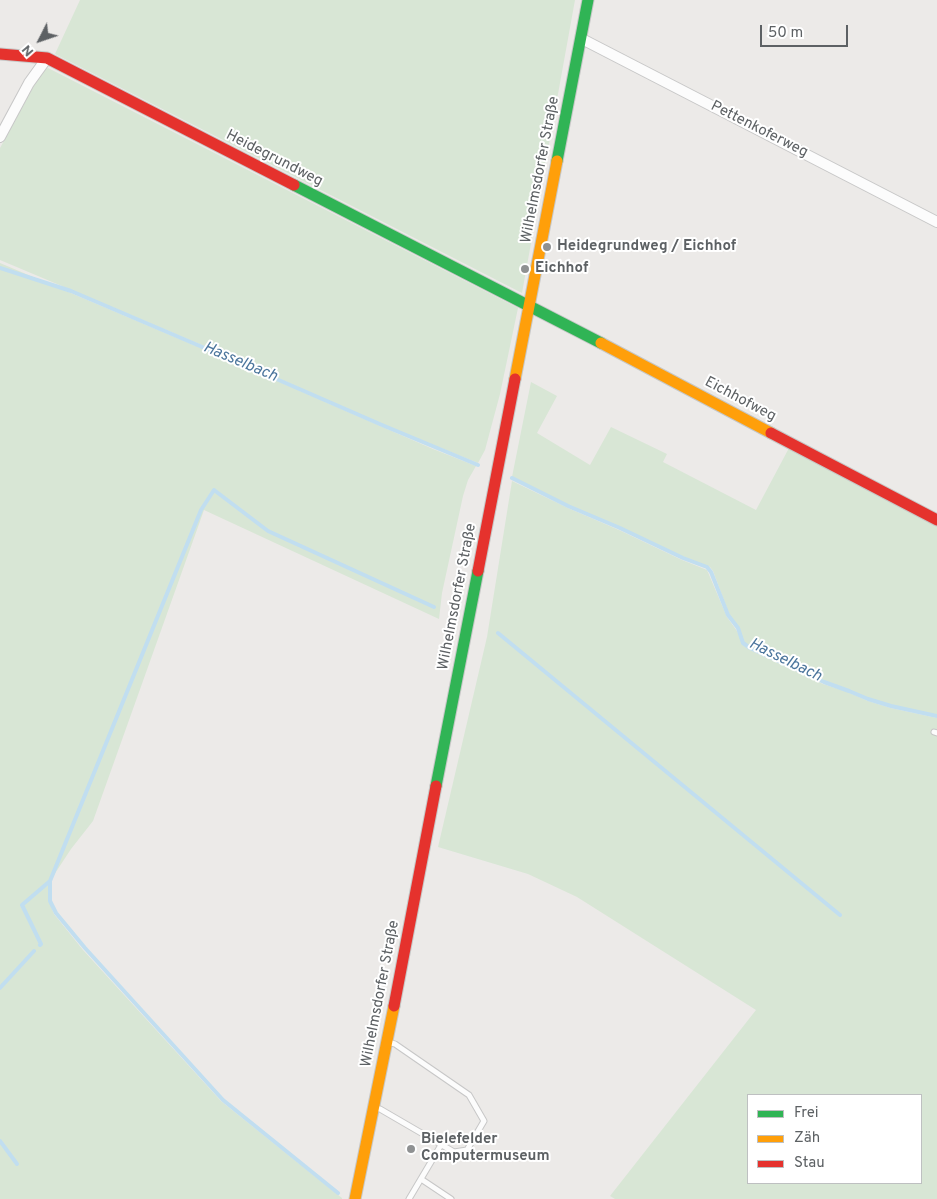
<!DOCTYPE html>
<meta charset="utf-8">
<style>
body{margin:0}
#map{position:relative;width:937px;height:1199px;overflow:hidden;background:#eceae8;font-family:Overpass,sans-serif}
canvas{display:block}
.legend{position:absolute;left:747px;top:1094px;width:175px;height:90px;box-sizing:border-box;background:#fff;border:1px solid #bec0c1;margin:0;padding:6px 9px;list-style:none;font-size:15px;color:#5d6164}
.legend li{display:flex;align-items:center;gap:10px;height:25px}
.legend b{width:25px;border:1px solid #bec0c1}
.north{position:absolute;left:15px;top:15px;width:50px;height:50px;-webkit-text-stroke:4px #fff;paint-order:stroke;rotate:229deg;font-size:14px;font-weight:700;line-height:20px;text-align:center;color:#5d6164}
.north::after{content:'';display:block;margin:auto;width:18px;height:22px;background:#5d6164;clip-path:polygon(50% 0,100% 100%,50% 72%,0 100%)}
.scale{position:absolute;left:760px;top:25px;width:88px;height:22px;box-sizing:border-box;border:2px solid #5d6164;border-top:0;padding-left:6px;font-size:15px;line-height:18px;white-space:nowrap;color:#5d6164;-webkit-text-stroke:4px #fff;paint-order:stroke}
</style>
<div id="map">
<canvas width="937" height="1199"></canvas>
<ul class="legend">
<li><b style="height:6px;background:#30b455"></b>Frei</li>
<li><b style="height:6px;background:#ff9f0a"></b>Zäh</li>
<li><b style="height:6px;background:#e5322d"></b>Stau</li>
</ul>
<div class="north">N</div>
<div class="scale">50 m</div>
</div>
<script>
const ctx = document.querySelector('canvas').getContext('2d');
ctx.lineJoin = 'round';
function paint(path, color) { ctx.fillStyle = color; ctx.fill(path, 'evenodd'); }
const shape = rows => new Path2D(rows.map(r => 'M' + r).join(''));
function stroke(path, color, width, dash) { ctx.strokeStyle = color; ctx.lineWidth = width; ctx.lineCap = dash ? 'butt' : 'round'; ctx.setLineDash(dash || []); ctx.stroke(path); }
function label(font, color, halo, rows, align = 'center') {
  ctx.font = font + ' Overpass,sans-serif'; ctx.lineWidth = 4; ctx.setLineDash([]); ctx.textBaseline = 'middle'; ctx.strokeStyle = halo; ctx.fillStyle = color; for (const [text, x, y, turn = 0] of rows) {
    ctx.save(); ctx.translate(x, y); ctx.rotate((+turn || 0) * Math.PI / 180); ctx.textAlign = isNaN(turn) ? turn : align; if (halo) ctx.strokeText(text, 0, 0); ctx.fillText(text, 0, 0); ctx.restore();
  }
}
const green = shape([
 [80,0,575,0,522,293,55,54],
 [48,68,518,308,500,394,485,450,478,463,381,424,235,359,0,260,0,148,41,73],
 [0,263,234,362,433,449,476,466,468,480,463,496,442,593,439,619,204,510,93,821,71,849,50,881,49,901,54,914,83,950,221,1101,342,1198,342,1199,0,1199],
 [531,382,557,396,537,433,590,465,611,427,667,454,663,462,756,510,789,448,937,525,937,715,891,705,869,698,849,690,825,682,751,648,744,642,739,628,729,614,713,571,710,567,683,557,620,527,568,505,512,477],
 [512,481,568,508,619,530,682,560,707,570,727,617,737,631,743,645,750,650,823,684,848,692,868,701,891,708,937,718,937,1199,615,1199,610,1196,756,1010,577,897,528,874,438,847,487,637],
 [748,1095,921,1095,921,1183,748,1183]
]);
const stream = shape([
 [0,268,71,291,235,361,382,425,478,465],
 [512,478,568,506,620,528,683,558,707,567,711,572,728,615,738,628,743,643,750,648,824,682,849,691,868,699,891,706,937,716],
 [498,633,840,915],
 [40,945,41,944,22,905,50,881],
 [0,988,34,951],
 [0,1141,17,1164],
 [338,1193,223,1100,85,948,56,913,50,901,50,881,201,510,214,490,268,531,434,607]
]);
const lane = shape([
 [934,732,937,733],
 [374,1108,380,1109,454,1152,467,1150,484,1121,469,1095,395,1044,388,1042],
 [421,1179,451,1199],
 [409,1199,441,1145]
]);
const street = shape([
 [582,39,937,222],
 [0,137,29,83,47,58]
]);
const fast = shape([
 [557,161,588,0],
 [294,185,601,343],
 [436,786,478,571]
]);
const slow = shape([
 [601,343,771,433],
 [515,379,557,161],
 [355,1199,394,1006]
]);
const jam = shape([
 [0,54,47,58,294,185],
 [771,433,937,520],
 [478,571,515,379],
 [394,1006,436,786]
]);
const markers = [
 [547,247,5,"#8f9192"],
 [525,269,5,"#8f9192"],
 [411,1149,5,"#8f9192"]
];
const streetNames = [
 ["Pettenkoferweg",759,130,27],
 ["Heidegrundweg",274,159,27],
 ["Wilhelmsdorfer Straße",541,170,-79],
 ["Eichhofweg",740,400,28],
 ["Wilhelmsdorfer Straße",458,597,-79],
 ["Wilhelmsdorfer Straße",381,994,-79]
];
const poiNames = [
 ["Heidegrundweg / Eichhof",557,247],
 ["Eichhof",535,269],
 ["Bielefelder",421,1140],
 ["Computermuseum",421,1157]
];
const waterNames = [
 ["Hasselbach",240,363,23],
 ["Hasselbach",785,661,26]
];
paint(green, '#d8e6d5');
stroke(stream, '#c1def0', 4);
stroke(lane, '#c7c7c7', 7);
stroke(street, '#c7c7c7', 12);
stroke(fast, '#c6c7c6', 13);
stroke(slow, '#c6c7c6', 13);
stroke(jam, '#c6c7c6', 13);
stroke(lane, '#fcfcfc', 5);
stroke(street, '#fcfcfc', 10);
stroke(fast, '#30b455', 11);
stroke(slow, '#ff9f0a', 11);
stroke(jam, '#e5322d', 11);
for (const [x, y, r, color] of markers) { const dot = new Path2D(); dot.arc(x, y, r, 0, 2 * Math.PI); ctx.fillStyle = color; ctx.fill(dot); stroke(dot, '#fff', 2); }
label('15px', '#5d6164', '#fff', streetNames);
label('bold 15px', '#5d6164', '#fff', poiNames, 'left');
label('italic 16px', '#4b759c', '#fff', waterNames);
</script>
